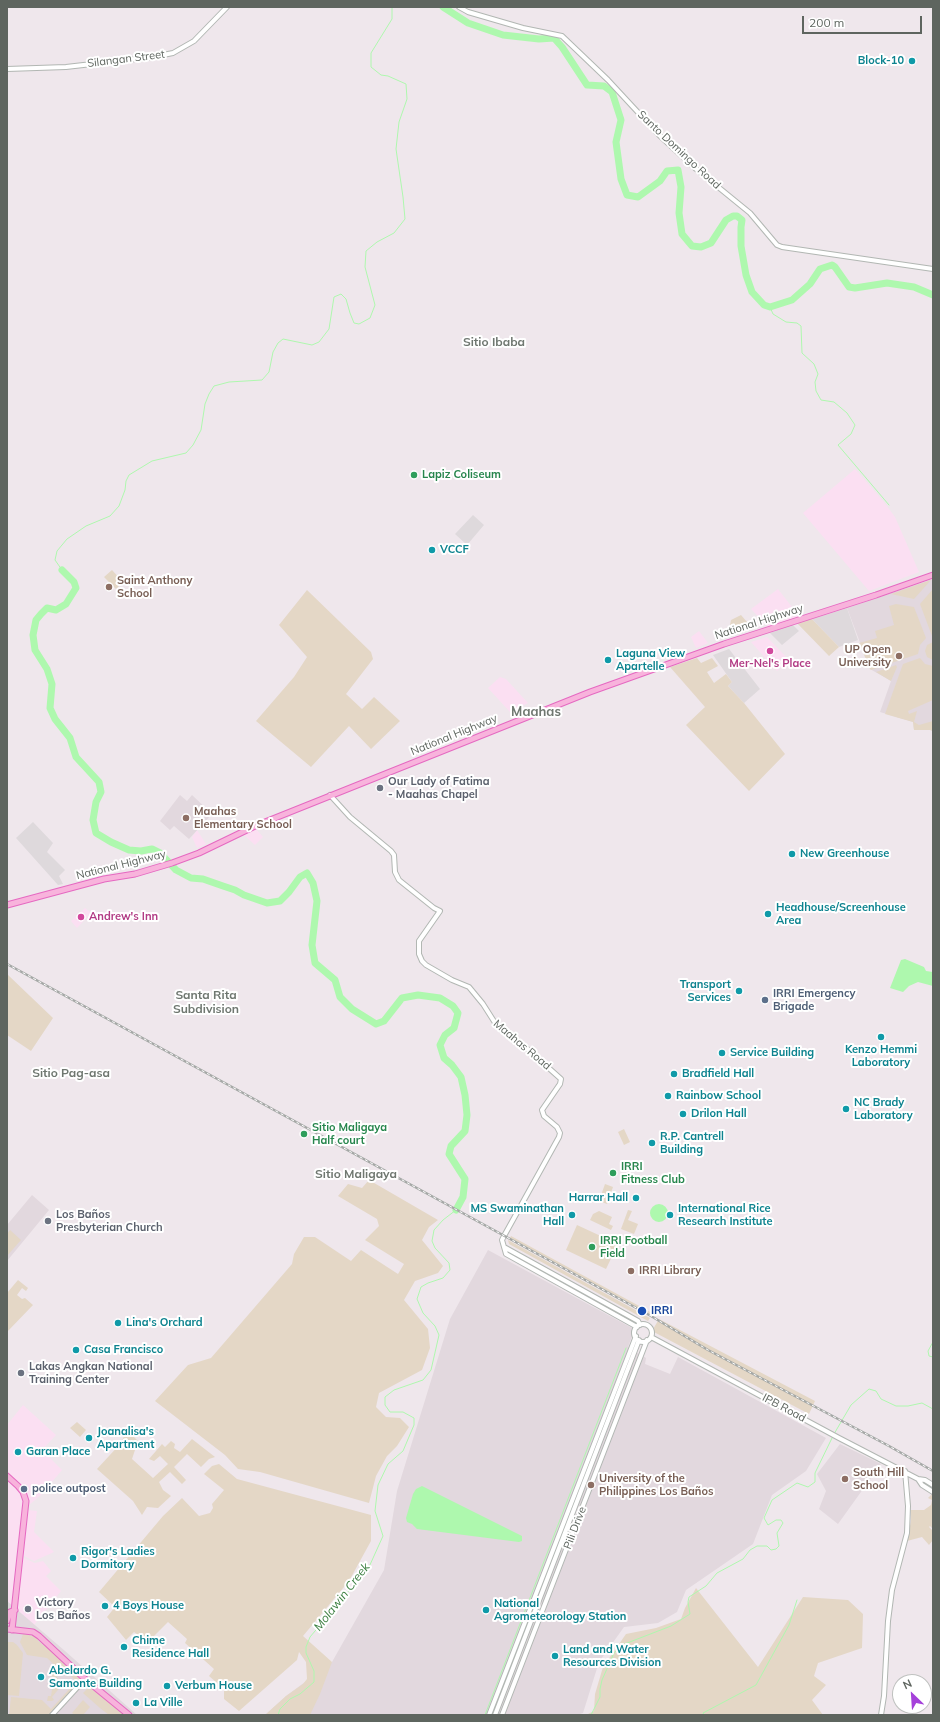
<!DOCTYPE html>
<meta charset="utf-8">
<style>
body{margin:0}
#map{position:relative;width:940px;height:1722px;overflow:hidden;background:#efe7ec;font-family:Mulish,sans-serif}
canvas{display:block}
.frame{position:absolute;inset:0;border:8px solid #5e655f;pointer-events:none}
.north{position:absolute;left:892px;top:1674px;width:40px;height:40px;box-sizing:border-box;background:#fff;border:1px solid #bfc1bf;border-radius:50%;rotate:335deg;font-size:11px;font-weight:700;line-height:16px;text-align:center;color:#5e655f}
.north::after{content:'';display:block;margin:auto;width:14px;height:18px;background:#a541da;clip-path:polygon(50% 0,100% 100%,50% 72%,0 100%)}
.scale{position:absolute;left:802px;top:16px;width:120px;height:18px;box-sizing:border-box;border:2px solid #5e655f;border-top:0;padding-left:5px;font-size:12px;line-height:14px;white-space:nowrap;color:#5e655f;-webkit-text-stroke:3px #fff;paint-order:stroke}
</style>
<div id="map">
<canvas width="940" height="1722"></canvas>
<div class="frame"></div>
<div class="north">N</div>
<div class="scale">200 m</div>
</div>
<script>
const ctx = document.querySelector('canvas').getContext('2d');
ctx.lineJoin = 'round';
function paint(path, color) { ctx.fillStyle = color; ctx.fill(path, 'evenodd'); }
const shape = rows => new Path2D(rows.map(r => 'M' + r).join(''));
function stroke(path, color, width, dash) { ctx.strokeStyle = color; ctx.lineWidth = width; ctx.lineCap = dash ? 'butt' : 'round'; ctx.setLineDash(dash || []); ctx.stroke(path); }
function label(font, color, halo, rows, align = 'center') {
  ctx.font = font + ' Mulish,sans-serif'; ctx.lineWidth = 4; ctx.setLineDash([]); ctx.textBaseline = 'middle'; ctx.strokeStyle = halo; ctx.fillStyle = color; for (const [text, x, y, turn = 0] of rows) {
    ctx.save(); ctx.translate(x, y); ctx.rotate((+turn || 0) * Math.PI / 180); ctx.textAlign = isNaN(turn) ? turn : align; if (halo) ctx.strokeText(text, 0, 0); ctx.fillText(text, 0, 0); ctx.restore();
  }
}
const commercial = shape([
 [855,469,883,501,895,517,919,572,869,591,803,513],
 [778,589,799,616,768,627,751,609],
 [699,631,708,643,696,648,691,637],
 [767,637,789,660,777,671,751,642],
 [500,677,506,679,528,703,510,712,488,688],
 [256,829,263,837,255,845,244,835],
 [197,830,206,844,197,848,192,837],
 [85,908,91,913,77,928,71,921],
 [23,1405,56,1435,42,1450,62,1470,41,1495,29,1505,28,1510,37,1511,34,1532,54,1552,34,1561,24,1556,24,1558,35,1563,43,1561,51,1571,46,1576,61,1591,34,1625,7,1601,7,1505,10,1502,7,1499,7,1425]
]);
const industrial = shape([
 [473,515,484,525,467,545,455,534],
 [847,608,858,640,839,647,812,619],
 [792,624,799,631,782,645,770,633],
 [729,649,760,689,744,703,728,686,732,682,713,655],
 [33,822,53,843,47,852,65,870,59,876,63,884,58,885,16,838]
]);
const education = shape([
 [933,579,933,731,930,730,914,730,913,722,880,712,891,681,870,669,847,608],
 [180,795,187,801,192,795,212,814,189,839,174,826,170,830,160,821],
 [32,1195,49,1210,7,1261,7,1225],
 [488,1250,632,1328,634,1331,628,1347,646,1358,645,1364,670,1374,678,1357,826,1438,806,1471,772,1495,753,1544,686,1590,677,1612,658,1623,624,1627,599,1662,583,1713,577,1715,265,1715,286,1696,332,1662,384,1570,397,1491,450,1319],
 [840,1444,881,1464,838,1524,819,1509,826,1491,817,1474],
 [7,1601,65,1651,137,1715,7,1715]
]);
const green = shape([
 [112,570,123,582,116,589,104,577],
 [931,580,914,599,891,594],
 [933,589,933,636,932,636,920,604],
 [307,590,371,652,373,659,346,694,362,709,374,697,400,721,371,749,349,726,311,767,256,721,294,677,307,657,279,625],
 [896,604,914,607,926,638,920,645,918,654,871,670,870,669,859,643,877,638,875,631,894,625,889,606],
 [741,615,753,629,737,634,730,625,731,620],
 [812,619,839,647,829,656,796,622],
 [933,642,933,660,927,657,925,651,927,645],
 [697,658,701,663,712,658,718,666,707,672,714,683,726,674,732,682,728,686,744,703,785,754,749,791,686,725,705,707,670,667],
 [920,658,925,664,933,666,933,700,908,711,909,714,917,711,914,722,919,725,933,721,933,731,930,730,914,730,913,722,885,714,903,664],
 [896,665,897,667,891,681,876,672],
 [7,974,53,1018,31,1051,7,1035],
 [624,1129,630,1142,624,1145,618,1132],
 [369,1180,438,1220,429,1227,422,1240,443,1266,438,1273,415,1281,404,1300,428,1329,430,1348,422,1370,379,1393,376,1407,386,1417,400,1418,409,1427,397,1446,387,1456,376,1476,369,1503,260,1472,238,1469,225,1455,155,1401,188,1365,211,1358,292,1264,294,1254,304,1237,315,1237,351,1261,361,1250,398,1274,404,1264,365,1240,379,1226,377,1219,338,1196,348,1184,362,1188],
 [605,1184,613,1187,607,1204,599,1201],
 [628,1210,632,1211,628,1220,638,1224,634,1234,621,1229],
 [599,1211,612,1217,609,1224,613,1226,611,1230,590,1220,593,1214],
 [577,1225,618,1244,606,1269,566,1250],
 [10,1230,21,1240,7,1256,7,1234],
 [511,1236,652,1313,651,1315,510,1238],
 [508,1240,650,1318,648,1321,509,1244],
 [18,1280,28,1288,26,1291,22,1288,17,1295,22,1299,25,1298,33,1305,7,1332,7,1293],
 [659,1319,815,1401,809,1414,652,1331],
 [77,1422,86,1430,80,1437,70,1428],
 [125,1434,131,1437,133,1436,138,1441,132,1459,153,1478,168,1464,160,1456,154,1461,149,1459,162,1444,165,1447,171,1441,175,1444,174,1448,180,1452,192,1439,215,1457,209,1459,201,1467,187,1454,174,1467,186,1480,182,1484,170,1472,159,1482,163,1490,171,1496,158,1508,147,1507,142,1515,133,1501,97,1469,121,1443],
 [219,1464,237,1479,371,1515,371,1541,349,1581,303,1636,332,1662,320,1694,310,1715,265,1715,286,1696,303,1684,307,1679,306,1662,299,1652,297,1660,239,1711,224,1699,224,1689,209,1676,214,1669,185,1643,187,1639,168,1622,148,1642,134,1632,126,1640,107,1617,115,1607,99,1592,163,1516,182,1498,199,1516,210,1513,213,1508,212,1504,224,1490,204,1474,212,1466],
 [932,1494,933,1494,933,1529,930,1526,929,1527,933,1531,933,1540,929,1545,922,1537,907,1541,911,1521,911,1510,924,1510,931,1505,932,1500,928,1498],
 [696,1588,758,1667,803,1597,848,1600,863,1614,862,1648,818,1663,814,1676,826,1685,812,1700,823,1715,586,1715,594,1711,595,1694,603,1667,626,1634,656,1628,681,1619,685,1608],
 [23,1634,33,1636,38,1639,38,1641,50,1650,52,1650,84,1679,51,1715,9,1715,11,1697,42,1700,51,1709,74,1684,72,1681,74,1679,61,1666,59,1669,47,1658,27,1655,20,1642],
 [7,1642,13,1642,17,1645,23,1653,19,1696,7,1695],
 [54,1670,56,1672,55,1675,62,1683,65,1681,68,1685,66,1687,62,1685,52,1697,54,1700,52,1701,47,1701,48,1696,51,1696,54,1677,51,1676,52,1672],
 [90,1686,125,1715,109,1715,100,1708,83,1693],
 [83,1700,90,1707,83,1715,75,1715,72,1713]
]);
const water = shape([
 [905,959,924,967,926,971,933,972,933,986,918,982,909,986,903,992,890,988,901,960],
 '650 1213a9 9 0 1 1 18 0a9 9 0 1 1-18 0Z',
 [422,1486,522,1536,522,1541,519,1542,417,1529,412,1524,407,1522,406,1518,413,1494,416,1489]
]);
const stream = shape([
 [770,307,773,314,786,322,797,323,801,326,802,353,814,364,818,374,815,382,816,391,821,400,834,402,847,413,855,425,851,434,838,445,889,505],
 [62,570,55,560,57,551,67,539,86,526,110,516,119,506,125,490,126,481,129,475,152,461,186,453,193,445,201,430,205,404,209,394,214,386,229,382,262,380,269,372,273,352,278,343,283,339,312,345,319,342,329,329,334,297,341,294,346,299,350,313,354,323,359,324,370,318,375,305,365,267,366,251,377,242,394,233,405,219,403,197,396,149,399,122,407,99,406,84,388,76,381,75,371,67,371,53,392,19,392,7],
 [933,1342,928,1351,929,1356,933,1357],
 [834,1434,851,1405,869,1389,876,1391,881,1399,896,1406,908,1406,922,1403,933,1409],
 [278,1715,280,1709,290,1699,300,1694,314,1682,314,1671,306,1653,306,1647,310,1637,369,1567,383,1536,375,1511,378,1485,388,1464,403,1451,414,1425,414,1418,403,1412,390,1412,385,1405,385,1397,394,1390,423,1380,431,1370,439,1335,435,1326,423,1313,417,1299,421,1287,428,1283,443,1278,450,1270,449,1263,435,1248,432,1241,434,1230,443,1220,456,1210],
 [485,1715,626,1348],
 [591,1715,600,1697,600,1689,602,1680,614,1653,622,1645,671,1626,690,1614,688,1602,689,1597,706,1586,717,1573,743,1559,750,1550,757,1546,767,1546,771,1550,776,1549,779,1546,777,1533,783,1523,781,1520,776,1520,768,1525,764,1518,772,1500,797,1483,808,1487,815,1482,815,1473,833,1436],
 [704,1715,703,1713,756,1685,789,1625,797,1600]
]);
const river = shape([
 [443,7,468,23,503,35,539,39,554,38,562,47,587,85,604,86,612,92,621,120,616,142,621,179,627,195,638,197,660,181,667,171,678,170,681,187,679,213,682,234,692,246,701,247,711,243,726,220,733,216,737,216,742,220,741,227,741,246,746,275,752,292,764,305,770,307,792,300,810,284,820,269,832,265,835,267,849,287,855,288,887,283,914,287,933,295],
 [62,570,74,582,76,588,66,604,56,610,47,608,41,614,36,620,33,635,35,650,47,669,52,684,50,708,55,719,70,738,76,757,99,782,101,792,96,802,93,820,96,833,111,842,129,850,141,851,152,849,160,853,176,870,191,878,203,879,223,886,235,890,244,895,267,903,280,901,289,892,300,877,307,873,313,883,317,901,312,945,315,963,335,980,340,997,352,1009,376,1024,384,1021,402,998,418,995,440,998,453,1006,458,1013,454,1028,445,1035,440,1045,444,1058,452,1065,461,1077,465,1095,467,1115,465,1131,451,1146,449,1154,465,1179,463,1197,456,1210]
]);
const minor = shape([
 [459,7,468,12,523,28,562,36,608,80,659,135,696,169,750,213,777,245,782,247,823,253,933,269],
 [7,69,66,67,153,57,173,53,194,41,227,7],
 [330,795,350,817,391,851,394,855,395,872,399,880,434,908,440,911,419,941,419,954,422,961,426,965,452,980,469,987,483,1004,497,1026,524,1046,561,1079,560,1084,542,1110,544,1116,557,1127,560,1133,559,1137,504,1236,502,1240,504,1247,638,1321,640,1325],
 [504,1247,506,1254,637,1327],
 '634 1333a9 9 0 1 1 18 0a9 9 0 1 1-18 0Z',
 [651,1337,839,1438,918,1479,925,1480,933,1485],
 [918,1479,922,1485,933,1492],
 [52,1715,85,1679],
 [489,1715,636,1336],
 [495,1715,639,1340],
 [502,1715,647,1340],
 [881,1715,884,1696,888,1621,892,1590,907,1533,908,1506,905,1471]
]);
const major = shape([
 [7,905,104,879,135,874,172,863,199,853,255,826,590,692,724,644,876,595,933,575],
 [7,1476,18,1486,23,1492,26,1501,12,1630],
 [7,1621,10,1612,15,1610],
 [7,1629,33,1632,39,1636,85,1679,129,1715]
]);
const rail = shape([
 [7,964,651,1316,708,1350,889,1446,933,1471]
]);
const markers = [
 [912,61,4,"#0f9aa8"],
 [414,475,4,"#2e9e5b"],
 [432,550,4,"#0f9aa8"],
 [109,587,4,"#8d6e63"],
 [770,651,4,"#d1479c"],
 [899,656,4,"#8d6e63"],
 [608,660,4,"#0f9aa8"],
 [380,788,4,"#6b7280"],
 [186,818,4,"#8d6e63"],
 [792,854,4,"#0f9aa8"],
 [768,914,4,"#0f9aa8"],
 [81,917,4,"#d1479c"],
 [739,991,4,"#0f9aa8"],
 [765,1000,4,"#5c6f8a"],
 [881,1037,4,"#0f9aa8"],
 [722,1053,4,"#0f9aa8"],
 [674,1074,4,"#0f9aa8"],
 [668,1096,4,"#0f9aa8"],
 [846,1109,4,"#0f9aa8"],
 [683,1114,4,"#0f9aa8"],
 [304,1134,4,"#2e9e5b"],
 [652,1143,4,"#0f9aa8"],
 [613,1173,4,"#2e9e5b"],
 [636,1198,4,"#0f9aa8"],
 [572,1215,4,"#0f9aa8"],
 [670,1215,4,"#0f9aa8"],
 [48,1221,4,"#6b7280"],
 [592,1247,4,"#2e9e5b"],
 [631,1271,4,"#8d6e63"],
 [642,1311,5,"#1a4fb4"],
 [118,1323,4,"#0f9aa8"],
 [76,1350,4,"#0f9aa8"],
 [21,1373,4,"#6b7280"],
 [89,1438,4,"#0f9aa8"],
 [18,1452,4,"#0f9aa8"],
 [845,1479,4,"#8d6e63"],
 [591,1485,4,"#8d6e63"],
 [24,1489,4,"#5c6f8a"],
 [73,1558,4,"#0f9aa8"],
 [105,1606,4,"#0f9aa8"],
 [28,1609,4,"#6b7280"],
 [486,1610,4,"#0f9aa8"],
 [124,1647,4,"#0f9aa8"],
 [555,1656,4,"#0f9aa8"],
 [41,1677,4,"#0f9aa8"],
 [167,1686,4,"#0f9aa8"],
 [136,1703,4,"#0f9aa8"]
];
const streetNames = [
 ["Silangan Street",126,59,-7],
 ["Santo Domingo Road",679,150,43],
 ["National Highway",759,622,-18],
 ["National Highway",454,735,-22],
 ["National Highway",121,865,-14],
 ["Maahas Road",522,1045,40],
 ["IPB Road",784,1408,28],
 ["Pili Drive",575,1528,-69]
];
const cultureNames = [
 ["Block-10",904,61,"right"],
 ["VCCF",440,550],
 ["Laguna View",616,654],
 ["Apartelle",616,667],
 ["New Greenhouse",800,854],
 ["Headhouse/Screenhouse",776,908],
 ["Area",776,921],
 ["Transport",731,985,"right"],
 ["Services",731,998,"right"],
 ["Kenzo Hemmi",881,1050,"center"],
 ["Laboratory",881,1063,"center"],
 ["Service Building",730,1053],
 ["Bradfield Hall",682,1074],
 ["Rainbow School",676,1096],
 ["NC Brady",854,1103],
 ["Laboratory",854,1116],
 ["Drilon Hall",691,1114],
 ["R.P. Cantrell",660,1137],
 ["Building",660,1150],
 ["Harrar Hall",628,1198,"right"],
 ["MS Swaminathan",564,1209,"right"],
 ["Hall",564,1222,"right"],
 ["International Rice",678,1209],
 ["Research Institute",678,1222],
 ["Lina's Orchard",126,1323],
 ["Casa Francisco",84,1350],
 ["Joanalisa's",97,1432],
 ["Apartment",97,1445],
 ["Garan Place",26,1452],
 ["Rigor's Ladies",81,1552],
 ["Dormitory",81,1565],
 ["National",494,1604],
 ["Agrometeorology Station",494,1617],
 ["4 Boys House",113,1606],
 ["Chime",132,1641],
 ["Residence Hall",132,1654],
 ["Land and Water",563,1650],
 ["Resources Division",563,1663],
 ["Abelardo G.",49,1671],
 ["Samonte Building",49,1684],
 ["Verbum House",175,1686],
 ["La Ville",144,1703]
];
const leisureNames = [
 ["Lapiz Coliseum",422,475],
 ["Sitio Maligaya",312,1128],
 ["Half court",312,1141],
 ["IRRI",621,1167],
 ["Fitness Club",621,1180],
 ["IRRI Football",600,1241],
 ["Field",600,1254]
];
const educationNames = [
 ["Saint Anthony",117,581],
 ["School",117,594],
 ["UP Open",891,650,"right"],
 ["University",891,663,"right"],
 ["Maahas",194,812],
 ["Elementary School",194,825],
 ["IRRI Library",639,1271],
 ["South Hill",853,1473],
 ["School",853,1486],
 ["University of the",599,1479],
 ["Philippines Los Baños",599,1492]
];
const hotelNames = [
 ["Mer-Nel's Place",770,664],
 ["Andrew's Inn",89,917,"left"]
];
const worshipNames = [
 ["Our Lady of Fatima",388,782],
 ["- Maahas Chapel",388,795],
 ["Los Baños",56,1215],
 ["Presbyterian Church",56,1228],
 ["Lakas Angkan National",29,1367],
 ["Training Center",29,1380],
 ["Victory",36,1603],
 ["Los Baños",36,1616]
];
const serviceNames = [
 ["IRRI Emergency",773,994],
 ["Brigade",773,1007],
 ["police outpost",32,1489]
];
const transitNames = [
 ["IRRI",651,1311]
];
const neighbourhoodNames = [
 ["Sitio Ibaba",494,342],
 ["Santa Rita",206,995],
 ["Subdivision",206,1009],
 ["Sitio Pag-asa",71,1073],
 ["Sitio Maligaya",356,1174]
];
const waterNames = [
 ["Molawin Creek",342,1597,-52]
];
const quarterNames = [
 ["Maahas",536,712]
];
paint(commercial, '#fbdff2');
paint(industrial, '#ded9dc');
paint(education, '#e2d8de');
paint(green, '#e4d7c6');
paint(water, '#aef8ae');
stroke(stream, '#aef8ae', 1);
stroke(river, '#aef8ae', 7);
stroke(minor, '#b2b7b3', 6);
stroke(major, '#e569c1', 7);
stroke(minor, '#fff', 4);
stroke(major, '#f8b3dc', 5);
stroke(rail, '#a5a8a6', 2.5);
stroke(rail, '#fff', 1, [3]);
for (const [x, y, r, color] of markers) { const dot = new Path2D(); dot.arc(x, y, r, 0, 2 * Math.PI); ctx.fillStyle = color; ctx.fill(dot); stroke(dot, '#fff', 1.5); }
label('11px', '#5e655f', '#fff', streetNames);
label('bold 11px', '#0d838f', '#fff', cultureNames, 'left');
label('bold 11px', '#27864d', '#fff', leisureNames, 'left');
label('bold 11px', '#785e54', '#fff', educationNames, 'left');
label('bold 11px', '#b23c85', '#fff', hotelNames);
label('bold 11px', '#5b616d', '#fff', worshipNames, 'left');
label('bold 11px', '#4e5e75', '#fff', serviceNames, 'left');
label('bold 11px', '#164399', '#fff', transitNames, 'left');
label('bold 12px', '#6f7770', '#fff', neighbourhoodNames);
label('italic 12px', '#3b7f40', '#fff', waterNames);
label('bold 13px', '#6f7770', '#fff', quarterNames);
</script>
